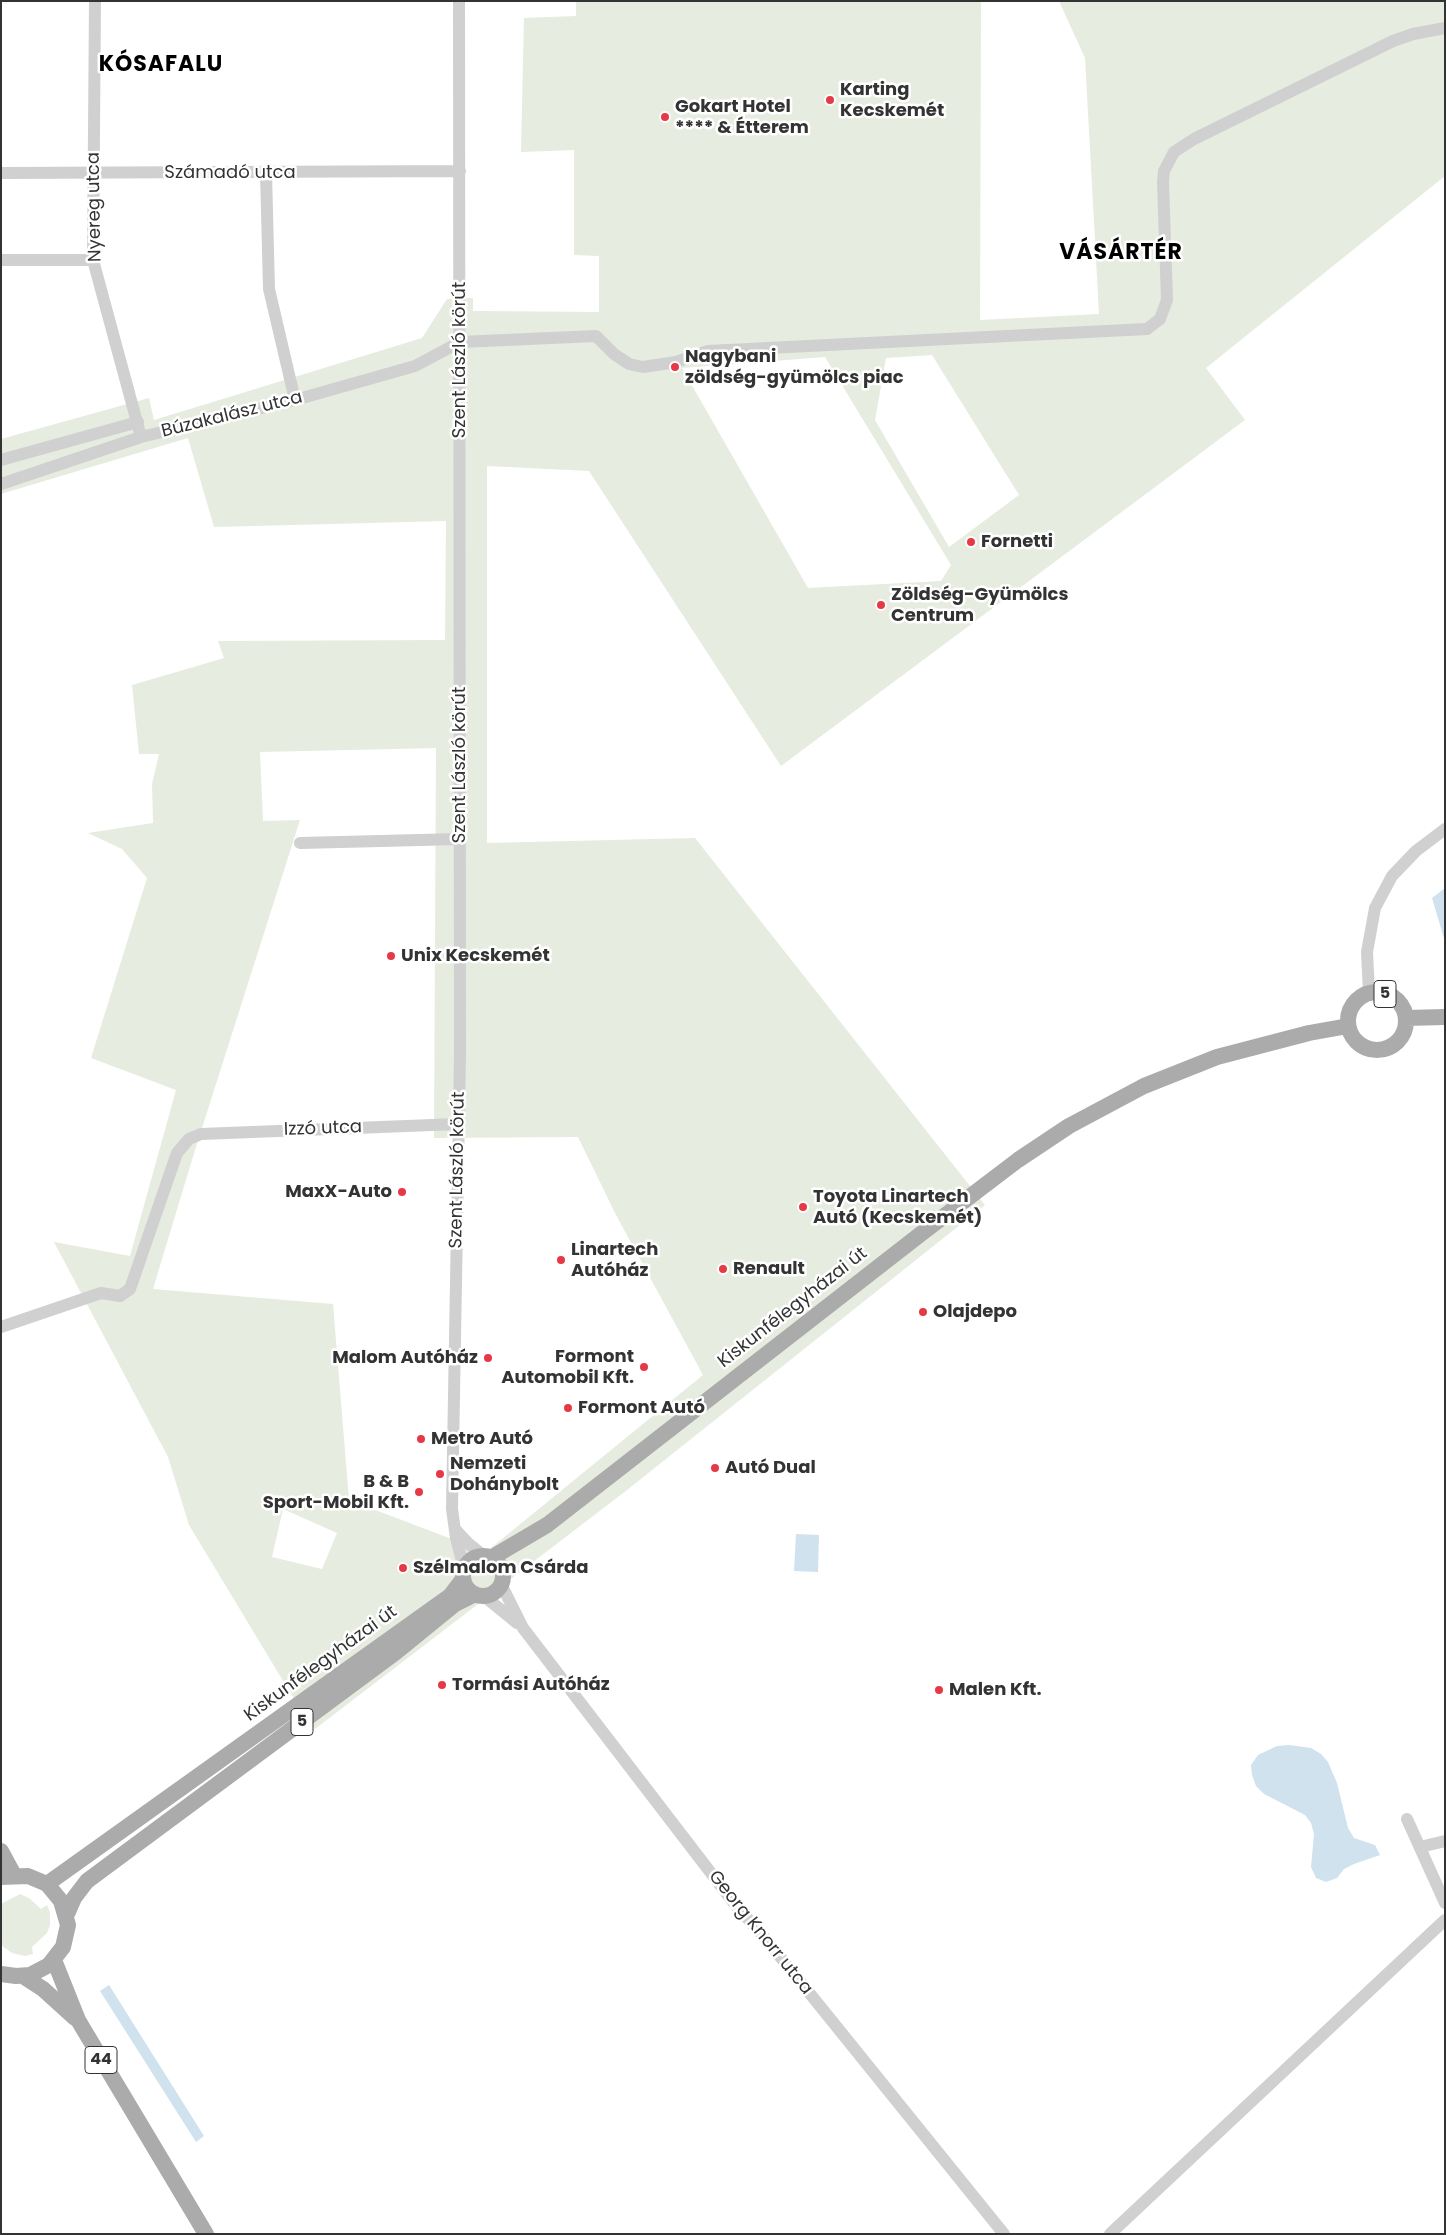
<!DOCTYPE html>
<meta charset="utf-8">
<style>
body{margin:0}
#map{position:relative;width:1446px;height:2235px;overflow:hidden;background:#fff;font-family:Poppins,sans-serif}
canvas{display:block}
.frame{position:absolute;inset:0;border:2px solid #333;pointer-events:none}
</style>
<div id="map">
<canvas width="1446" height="2235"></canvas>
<div class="frame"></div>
</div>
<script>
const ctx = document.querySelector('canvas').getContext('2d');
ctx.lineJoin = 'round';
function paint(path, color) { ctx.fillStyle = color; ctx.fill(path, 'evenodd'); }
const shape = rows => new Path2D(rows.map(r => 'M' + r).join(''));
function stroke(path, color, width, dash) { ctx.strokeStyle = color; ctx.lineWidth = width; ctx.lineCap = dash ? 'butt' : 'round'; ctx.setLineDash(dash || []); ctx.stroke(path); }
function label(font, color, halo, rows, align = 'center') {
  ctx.font = font + ' Poppins,sans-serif'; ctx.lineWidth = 5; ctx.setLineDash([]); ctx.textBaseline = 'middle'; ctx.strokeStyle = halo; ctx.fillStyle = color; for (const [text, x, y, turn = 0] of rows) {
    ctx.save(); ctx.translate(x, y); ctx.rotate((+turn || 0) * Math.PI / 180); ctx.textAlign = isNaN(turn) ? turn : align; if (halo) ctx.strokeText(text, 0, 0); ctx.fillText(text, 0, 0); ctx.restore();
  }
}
const green = shape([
 [576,1,981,1,980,320,1099,314,1085,58,1059,1,1445,1,1445,176,1206,368,1245,420,781,766,589,471,487,466,487,843,695,838,985,1205,627,1490,315,1729,291,1694,189,1525,168,1457,54,1242,130,1256,176,1090,91,1058,147,878,122,849,88,833,153,823,152,784,159,754,139,754,132,685,224,658,218,641,445,640,446,521,214,527,188,438,1,494,1,439,149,398,154,420,422,338,447,299,473,298,473,311,599,312,599,256,574,255,574,150,521,152,524,18,576,16],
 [932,355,1019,495,949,547,875,420,886,358],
 [825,357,951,565,941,581,808,588,682,368],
 [436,748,434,1138,578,1137,616,1215,703,1375,486,1552,349,1500,333,1304,153,1289,195,1150,300,820,263,821,260,752],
 [283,1509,337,1533,322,1569,272,1557],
 [20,1894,29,1898,41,1909,47,1905,50,1912,50,1925,47,1933,32,1947,33,1954,25,1956,12,1953,1,1945,1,1904]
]);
const water = shape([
 [1445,888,1445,942,1432,898],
 [796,1534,819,1535,818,1572,794,1571],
 [1289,1745,1311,1748,1321,1754,1328,1762,1337,1783,1348,1828,1354,1838,1375,1845,1380,1855,1354,1864,1344,1869,1337,1878,1326,1882,1316,1878,1311,1867,1314,1834,1311,1823,1305,1815,1264,1794,1256,1786,1252,1775,1251,1765,1258,1755,1277,1746],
 [109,1985,204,2136,196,2142,100,1991]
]);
const minor = shape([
 [95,1,93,260,141,437],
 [459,1,460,1054,452,1509,456,1538,464,1569],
 [1,173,460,171],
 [266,173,269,289,295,400],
 [1,260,93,260],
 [1,460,138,422],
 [1,484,141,437,295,400,415,366,460,342,596,336,614,354,629,364,643,367,676,362,708,351,1147,329,1160,319,1167,300,1163,182,1164,171,1174,152,1194,139,1393,41,1413,34,1445,28],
 [300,843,460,839],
 [1369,993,1367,952,1375,908,1392,876,1416,851,1445,829],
 [1,1327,101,1293,120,1296,130,1289,177,1153,189,1139,201,1134,458,1124],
 [455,1529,469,1544,484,1556],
 [501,1584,523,1628,734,1903,769,1943,1004,2234],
 [484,1596,517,1623],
 [1407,1819,1445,1903],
 [1420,1847,1445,1841],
 [1110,2234,1445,1920]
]);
const major = shape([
 '1348 1021a29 29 0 1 1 58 0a29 29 0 1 1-58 0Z',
 [1406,1018,1445,1017],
 '463 1576a20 20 0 1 1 40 0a20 20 0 1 1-40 0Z',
 [491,1558,547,1525,922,1233,1018,1160,1069,1126,1144,1086,1217,1057,1309,1033,1348,1026],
 [1,1851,14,1875],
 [1,1877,28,1876,47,1884,61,1901,68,1925,63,1947,49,1965,30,1975,16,1976,1,1974],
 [47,1884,450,1596,463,1579],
 [67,1914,74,1898,87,1881,396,1652,455,1604,475,1594],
 [54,1960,78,2020,206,2234],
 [23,1976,43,1989,75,2018]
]);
const markers = [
 [830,100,5,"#e63946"],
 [665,117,5,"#e63946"],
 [675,367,5,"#e63946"],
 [971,542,5,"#e63946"],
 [881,605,5,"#e63946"],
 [391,956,5,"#e63946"],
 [402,1192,5,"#e63946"],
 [803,1207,5,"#e63946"],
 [561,1260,5,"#e63946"],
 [723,1269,5,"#e63946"],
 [923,1312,5,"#e63946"],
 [488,1358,5,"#e63946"],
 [644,1367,5,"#e63946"],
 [568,1408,5,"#e63946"],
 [421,1439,5,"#e63946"],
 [715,1468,5,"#e63946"],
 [440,1474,5,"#e63946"],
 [419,1492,5,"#e63946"],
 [403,1568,5,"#e63946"],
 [442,1685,5,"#e63946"],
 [939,1690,5,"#e63946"]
];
const shields = [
 [1385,994,22],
 [302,1722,22],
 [101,2060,32]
];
const shieldNames = [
 ["5",1385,994],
 ["5",302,1722],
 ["44",101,2060]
];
const poiNames = [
 ["Karting",840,90],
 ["Kecskemét",840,111],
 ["Gokart Hotel",675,107],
 ["**** & Étterem",675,128],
 ["Nagybani",685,357],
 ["zöldség-gyümölcs piac",685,378],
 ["Fornetti",981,542],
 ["Zöldség-Gyümölcs",891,595],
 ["Centrum",891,616],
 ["Unix Kecskemét",401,956],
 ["MaxX-Auto",392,1192,"right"],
 ["Toyota Linartech",813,1197],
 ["Autó (Kecskemét)",813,1218],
 ["Linartech",571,1250],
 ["Autóház",571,1271],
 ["Renault",733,1269],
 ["Olajdepo",933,1312],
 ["Formont",634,1357,"right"],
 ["Automobil Kft.",634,1378,"right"],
 ["Malom Autóház",478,1358,"right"],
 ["Formont Autó",578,1408],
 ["Metro Autó",431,1439],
 ["Nemzeti",450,1464],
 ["Dohánybolt",450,1485],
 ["Autó Dual",725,1468],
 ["B & B",409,1482,"right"],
 ["Sport-Mobil Kft.",409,1503,"right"],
 ["Szélmalom Csárda",413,1568],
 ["Tormási Autóház",452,1685],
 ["Malen Kft.",949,1690]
];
const streetNames = [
 ["Számadó utca",230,173],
 ["Nyereg utca",95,207,-91],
 ["Szent László körút",460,360,-90],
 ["Búzakalász utca",232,415,-14],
 ["Szent László körút",460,765,-90],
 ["Izzó utca",323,1129,-2],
 ["Szent László körút",458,1170,-89],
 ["Kiskunfélegyházai út",793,1308,-38],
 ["Kiskunfélegyházai út",321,1664,-36],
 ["Georg Knorr utca",760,1933,51]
];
const districtNames = [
 ["KÓSAFALU",161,65],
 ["VÁSÁRTÉR",1121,253]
];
paint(green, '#e6ecdf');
paint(water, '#cfe2ee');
stroke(minor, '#d0d0d0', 12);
stroke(major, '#ababab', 16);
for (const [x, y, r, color] of markers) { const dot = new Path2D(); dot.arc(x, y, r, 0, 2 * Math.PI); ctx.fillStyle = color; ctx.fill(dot); stroke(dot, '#fff', 2); }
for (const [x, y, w] of shields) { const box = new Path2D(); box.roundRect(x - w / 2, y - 13.5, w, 27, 4); ctx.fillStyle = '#fff'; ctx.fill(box); stroke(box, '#333', 1); }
label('bold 16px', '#333', null, shieldNames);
label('bold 18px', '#333', '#fff', poiNames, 'left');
label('18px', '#333', '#fff', streetNames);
ctx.letterSpacing = '1px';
label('bold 22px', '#000', '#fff', districtNames);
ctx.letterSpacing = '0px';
</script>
